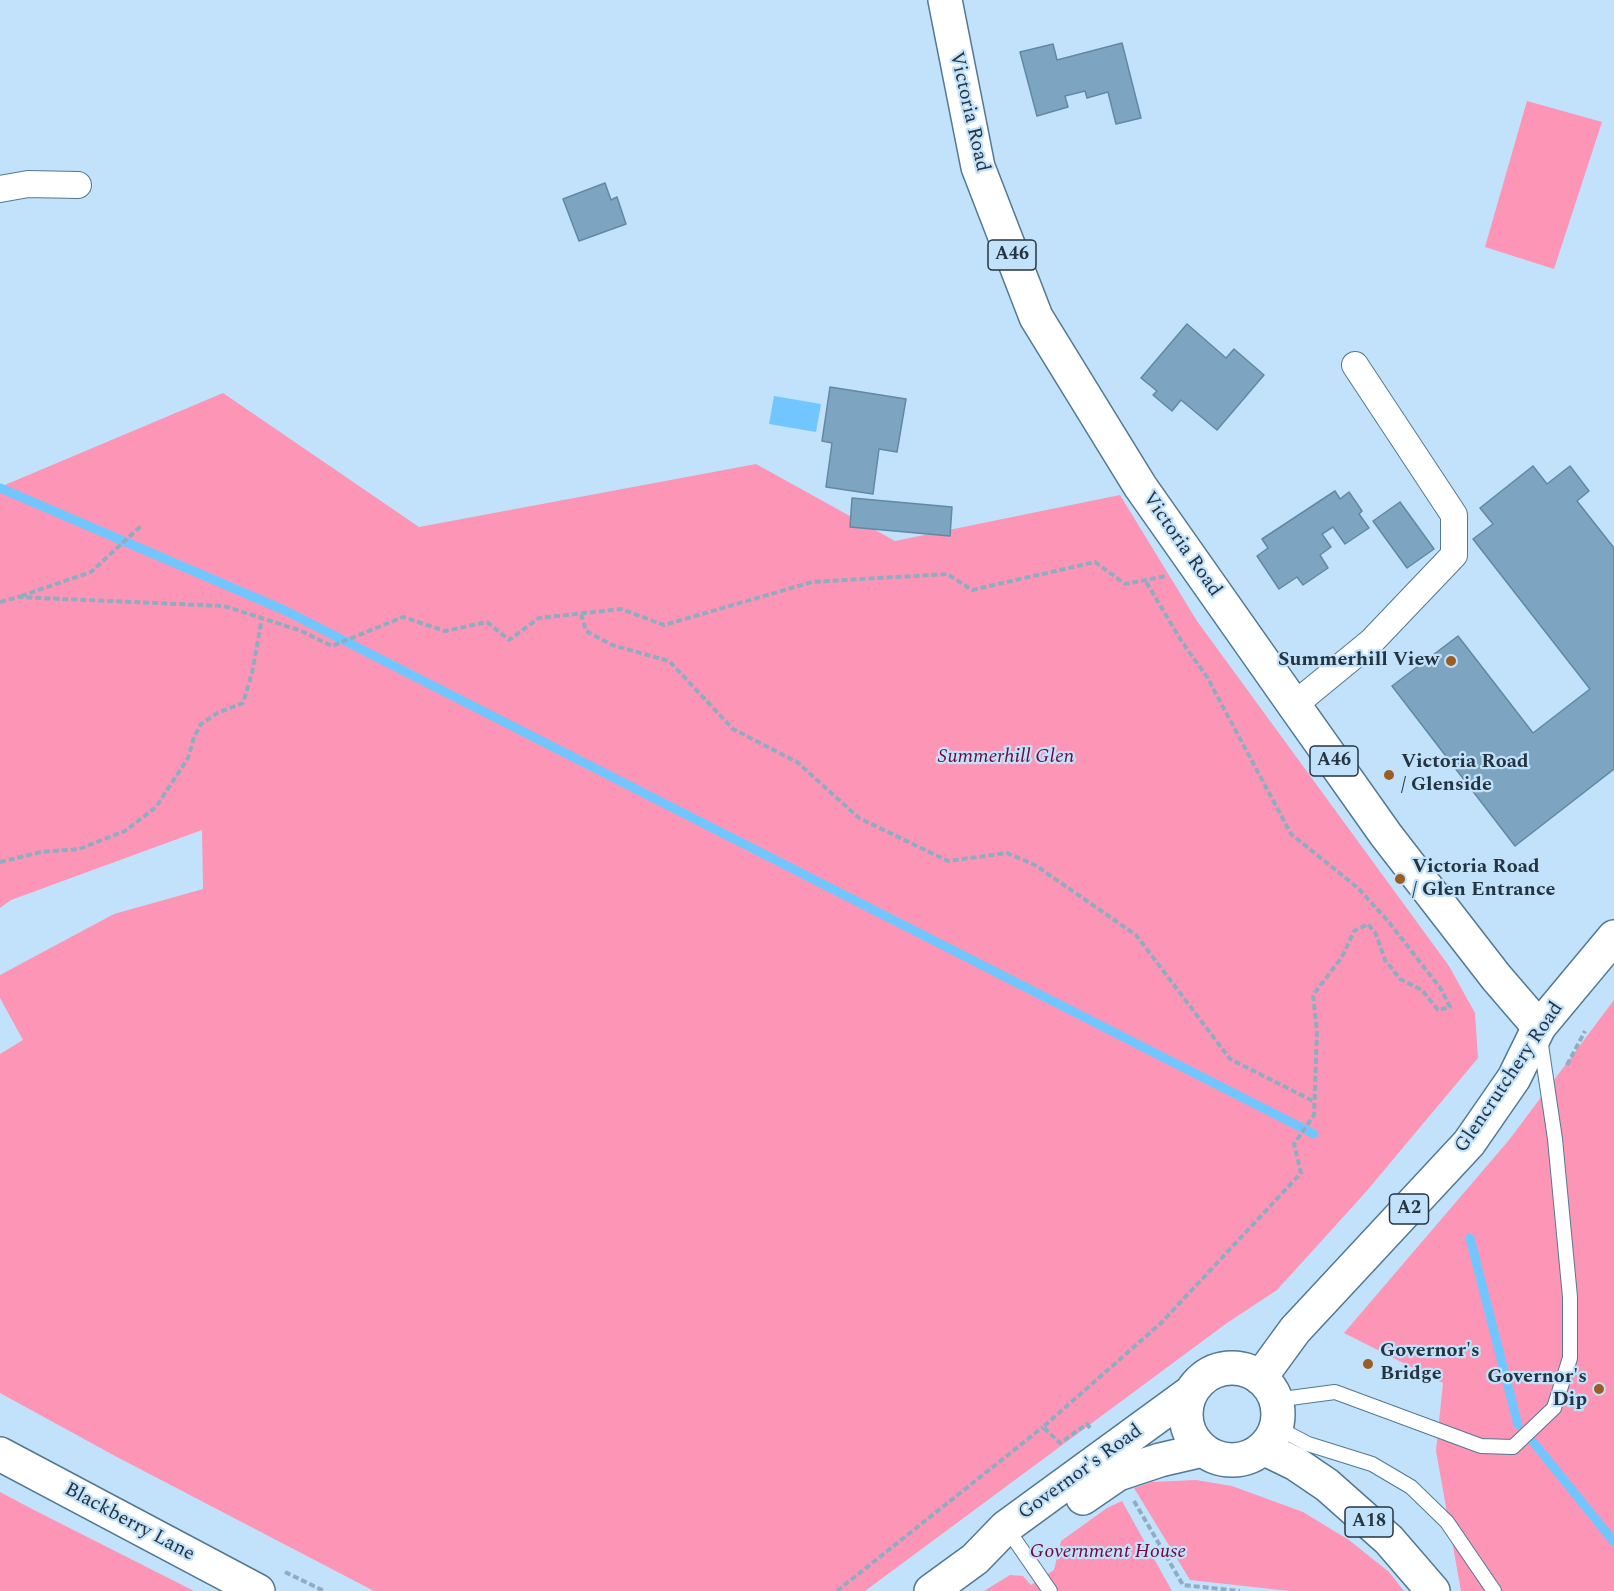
<!DOCTYPE html>
<style>
body{margin:0}
canvas{display:block;background:#c1e2fa}
</style>
<canvas width="1614" height="1591"></canvas>
<script>
const ctx = document.querySelector('canvas').getContext('2d');
ctx.lineJoin = 'round';
function paint(path, color) { ctx.fillStyle = color; ctx.fill(path, 'evenodd'); }
const shape = rows => new Path2D(rows.map(r => 'M' + r).join(''));
function stroke(path, color, width, dash) { ctx.strokeStyle = color; ctx.lineWidth = width; ctx.lineCap = dash ? 'butt' : 'round'; ctx.setLineDash(dash || []); ctx.stroke(path); }
function label(font, color, halo, rows, align = 'center') {
  ctx.font = font + ' Spectral,serif'; ctx.lineWidth = 4.5; ctx.setLineDash([]); ctx.textBaseline = 'middle'; ctx.strokeStyle = halo; ctx.fillStyle = color; for (const [text, x, y, turn = 0] of rows) {
    ctx.save(); ctx.translate(x, y); ctx.rotate((+turn || 0) * Math.PI / 180); ctx.textAlign = isNaN(turn) ? turn : align; if (halo) ctx.strokeText(text, 0, 0); ctx.fillText(text, 0, 0); ctx.restore();
  }
}
const green = shape([
 [1527,101,1602,122,1554,269,1485,247],
 [223,393,419,527,756,464,895,541,1120,495,1197,621,1449,966,1475,1013,1478,1058,1365,1193,1277,1290,1227,1323,865,1591,374,1591,115,1456,0,1393,0,1054,23,1040,0,998,0,975,114,914,203,889,202,830,11,900,0,908,0,487],
 [1614,1000,1614,1591,1461,1591,1436,1451,1443,1383,1344,1333,1509,1140],
 [1196,1480,1232,1486,1303,1512,1349,1540,1389,1572,1404,1591,1289,1591,1190,1580,1134,1488,1152,1482],
 [0,1492,34,1510,194,1591,0,1591],
 [1122,1501,1172,1591,984,1591,1010,1575,1023,1576,1031,1585,1054,1570,1061,1541,1107,1508]
]);
const water = shape([
 [774,396,821,404,816,432,769,424]
]);
const stream = shape([
 [0,488,284,610,1314,1134],
 [1470,1238,1518,1425],
 [1534,1443,1614,1542]
]);
const building = shape([
 [1122,43,1141,118,1116,124,1108,92,1087,98,1085,91,1065,96,1068,107,1037,116,1020,52,1053,44,1057,60,1122,43],
 [605,183,611,200,617,197,626,224,579,241,563,199,605,183],
 [1187,324,1226,358,1234,349,1264,375,1217,430,1181,400,1172,411,1153,395,1157,391,1141,378,1187,324],
 [830,387,906,399,897,452,879,449,873,494,826,487,832,443,822,441,830,387],
 [1533,466,1547,484,1570,466,1589,491,1577,501,1614,548,1614,769,1515,846,1392,686,1458,636,1533,733,1590,689,1473,539,1493,524,1480,508,1533,466],
 [1335,491,1340,499,1349,492,1362,511,1359,514,1369,528,1345,544,1333,527,1322,534,1331,547,1320,555,1328,568,1303,585,1297,577,1279,589,1257,556,1268,548,1262,539,1335,491],
 [852,498,952,507,950,536,850,527,852,498],
 [1400,502,1434,549,1407,568,1373,521,1400,502]
]);
const path = shape([
 [21,596,91,572,142,525],
 [0,602,18,597,224,606,299,630,332,646,403,617,445,631,487,622,509,640,539,618,621,609,664,625,812,582,947,574,972,590,1095,562,1125,584,1166,576],
 [581,614,586,631,612,645,669,661,733,729,797,762,859,818,948,861,1007,853,1035,865,1136,935,1230,1059,1315,1102],
 [0,862,41,852,79,849,125,831,156,807,188,758,194,737,201,724,217,713,243,703,252,673,262,618],
 [1567,1065,1585,1031],
 [1090,1428,1087,1424,1060,1443,1043,1427,1161,1323,1301,1173,1294,1144,1314,1115,1317,1031,1313,995,1342,957,1354,931,1368,924,1376,934,1385,960,1400,979,1422,990,1438,1010,1450,1007,1441,989,1388,921,1358,888,1291,834,1207,677,1182,642,1145,580],
 [1134,1501,1183,1585,1240,1591],
 [285,1572,324,1591],
 [837,1591,1043,1427]
]);
const lane = shape([
 [1275,1400,1335,1392,1481,1446,1513,1447,1554,1408,1570,1358,1570,1297,1555,1139,1540,1038],
 [1276,1427,1308,1444,1372,1464,1411,1487,1447,1522,1494,1591],
 [1006,1527,1050,1591]
]);
const street = shape([
 [0,189,28,184,78,185],
 [1294,705,1372,641,1454,555,1454,515,1355,365]
]);
const secondary = shape([
 [0,1454,258,1591]
]);
const primary = shape([
 [945,0,978,167,1036,317,1140,486,1294,705,1386,835,1496,977,1539,1027]
]);
const highway = shape([
 '1186 1414a46 46 0 1 1 92 0a46 46 0 1 1-92 0Z',
 [1260,1378,1295,1330,1469,1143,1514,1078,1539,1027,1614,937],
 [1263,1448,1296,1464,1327,1485,1389,1540,1433,1591],
 [1083,1498,1118,1474,1160,1460,1203,1450],
 [931,1591,975,1559,1006,1527,1191,1392]
]);
const markers = [
 [1451,661,6,"#9b5d23"],
 [1389,775,6,"#9b5d23"],
 [1400,879,6,"#9b5d23"],
 [1368,1364,6,"#9b5d23"],
 [1599,1389,6,"#9b5d23"]
];
const shields = [
 [1012,255,48],
 [1334,761,48],
 [1409,1209,39],
 [1369,1522,48]
];
const shieldNames = [
 ["A46",1012,255],
 ["A46",1334,761],
 ["A2",1409,1209],
 ["A18",1369,1522]
];
const streetNames = [
 ["Victoria Road",968,112,77],
 ["Victoria Road",1181,545,55],
 ["Glencrutchery Road",1510,1078,-56],
 ["Governor's Road",1081,1473,-36],
 ["Blackberry Lane",129,1523,28]
];
const poiNames = [
 ["Summerhill View",1439,661,"right"],
 ["Victoria Road",1401,763],
 ["/ Glenside",1401,786],
 ["Victoria Road",1412,868],
 ["/ Glen Entrance",1412,891],
 ["Governor's",1380,1352],
 ["Bridge",1380,1375],
 ["Governor's",1587,1378,"right"],
 ["Dip",1587,1401,"right"]
];
const parkNames = [
 ["Summerhill Glen",1006,758],
 ["Government House",1108,1553]
];
paint(green, '#fd95b6');
paint(water, '#71c6ff');
stroke(stream, '#71c6ff', 9);
paint(building, '#7da5c2');
stroke(building, '#6288a4', 1.5);
stroke(lane, '#527893', 16);
stroke(street, '#527893', 28);
stroke(secondary, '#527893', 36);
stroke(primary, '#527893', 36);
stroke(highway, '#527893', 36);
stroke(path, '#90acc1', 4, [6, 3]);
stroke(lane, '#fff', 14);
stroke(street, '#fff', 26);
stroke(secondary, '#fff', 33);
stroke(primary, '#fff', 33);
stroke(highway, '#fff', 33);
for (const [x, y, r, color] of markers) { const dot = new Path2D(); dot.arc(x, y, r, 0, 2 * Math.PI); ctx.fillStyle = color; ctx.fill(dot); stroke(dot, '#c1e2fa', 2); }
for (const [x, y, w] of shields) { const box = new Path2D(); box.roundRect(x - w / 2, y - 15, w, 30, 4.5); ctx.fillStyle = '#c1e2fa'; ctx.fill(box); stroke(box, '#243440', 1.5); }
label('bold 18px', '#243440', null, shieldNames);
label('20px', '#243440', '#c1e2fa', streetNames);
label('bold 20px', '#243440', '#c1e2fa', poiNames, 'left');
label('italic 20px', '#71083b', '#c1e2fa', parkNames);
</script>
